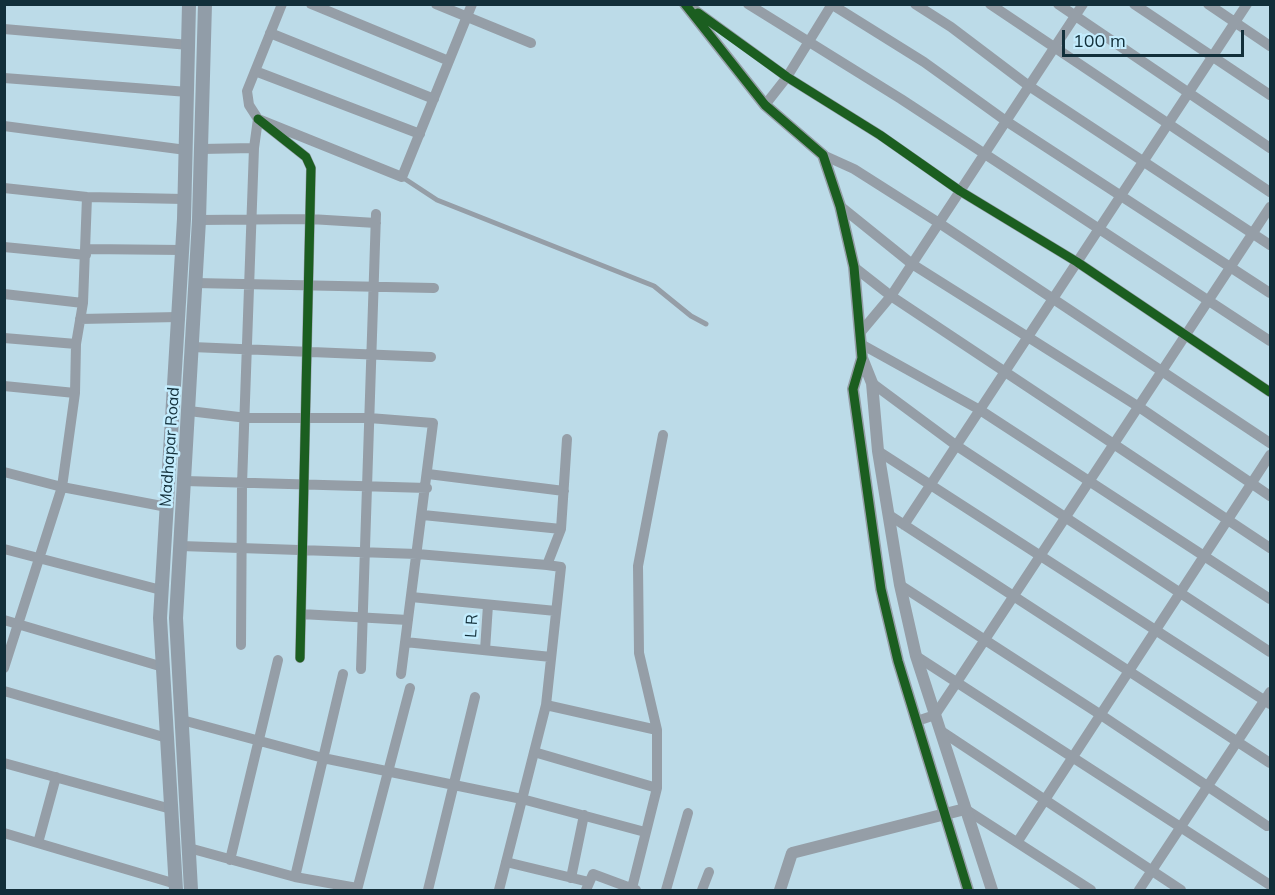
<!DOCTYPE html>
<style>
body{margin:0}
#map{position:relative;width:1275px;height:895px;overflow:hidden;background:#bcdbe8;font-family:Mulish,sans-serif}
canvas{display:block}
.frame{position:absolute;inset:0;border:6px solid #122f3a;pointer-events:none}
.scale{position:absolute;left:1062px;top:30px;width:182px;height:27px;box-sizing:border-box;border:3px solid #122f3a;border-top:0;padding-left:8px;font-size:18px;line-height:21px;white-space:nowrap;color:#122f3a;-webkit-text-stroke:4px #c4edfe;paint-order:stroke}
</style>
<div id="map">
<canvas width="1275" height="895"></canvas>
<div class="frame"></div>
<div class="scale">100 m</div>
</div>
<script>
const ctx = document.querySelector('canvas').getContext('2d');
ctx.lineJoin = 'round';
const shape = rows => new Path2D(rows.map(r => 'M' + r).join(''));
function stroke(path, color, width, dash) { ctx.strokeStyle = color; ctx.lineWidth = width; ctx.lineCap = dash ? 'butt' : 'round'; ctx.setLineDash(dash || []); ctx.stroke(path); }
function label(font, color, halo, rows, align = 'center') {
  ctx.font = font + ' Mulish,sans-serif'; ctx.lineWidth = 5; ctx.setLineDash([]); ctx.textBaseline = 'middle'; ctx.strokeStyle = halo; ctx.fillStyle = color; for (const [text, x, y, turn = 0] of rows) {
    ctx.save(); ctx.translate(x, y); ctx.rotate((+turn || 0) * Math.PI / 180); ctx.textAlign = isNaN(turn) ? turn : align; if (halo) ctx.strokeText(text, 0, 0); ctx.fillText(text, 0, 0); ctx.restore();
  }
}
const service = shape([
 [402,177,437,200,654,286,691,316,706,324]
]);
const minor = shape([
 [282,4,247,91,249,105,258,119,402,177,472,4],
 [311,4,449,61],
 [436,4,531,43],
 [748,4,901,99,1270,341],
 [831,4,924,62,1006,121,1270,293],
 [915,4,951,27,1029,86,1270,245],
 [990,4,1270,192],
 [1058,4,1270,148],
 [1134,4,1270,95],
 [1208,4,1270,46],
 [691,7,787,77,880,135,960,191,1077,262,1270,392],
 [4,29,189,45],
 [270,33,434,99],
 [255,71,420,134],
 [4,78,188,92],
 [765,105,787,77,832,4],
 [258,119,306,157,311,168,300,658],
 [4,126,186,150],
 [201,149,254,148],
 [823,155,854,169,939,223,1270,443],
 [4,188,87,197,184,199],
 [840,206,912,264,1139,407,1270,496],
 [199,220,310,219,376,223],
 [4,247,86,255],
 [86,249,182,250],
 [854,267,891,296,1270,548],
 [195,283,434,288],
 [4,294,83,303],
 [80,319,178,317],
 [860,333,891,296,1083,4],
 [4,338,76,344],
 [861,344,980,410,1270,599],
 [192,347,431,357],
 [872,383,957,446,1270,652],
 [4,386,75,393],
 [189,411,247,418,369,418,433,423,401,674],
 [878,451,1270,704],
 [4,472,62,487,167,507],
 [428,474,564,491],
 [185,481,427,488],
 [423,515,561,529],
 [889,515,1270,763],
 [904,525,1247,4],
 [181,546,417,554,547,565],
 [4,549,161,590],
 [900,585,1101,715,1267,826],
 [411,597,556,611],
 [301,614,408,620],
 [4,620,163,667],
 [405,642,551,657],
 [241,645,242,484,254,148,258,119],
 [485,650,488,605],
 [916,656,1270,885],
 [4,668,62,487,75,393,76,344,83,303,87,197],
 [361,669,376,214],
 [4,691,167,738],
 [546,705,657,730],
 [182,720,323,758,522,799,645,832],
 [917,721,935,715,957,682,1270,207],
 [941,731,1181,890],
 [534,752,657,788],
 [4,763,171,809],
 [965,809,1091,890],
 [4,833,176,884],
 [1018,841,1270,455],
 [38,843,56,777],
 [189,848,295,877,357,888],
 [230,860,278,660],
 [506,862,589,882],
 [295,877,343,674],
 [571,878,584,815],
 [632,888,657,788,657,730,639,653,638,566,663,435],
 [357,890,410,688],
 [428,890,475,697],
 [499,890,546,705,561,567,547,565,561,529,567,439],
 [586,890,593,874,636,890],
 [666,890,688,813],
 [702,890,709,872],
 [1139,890,1270,692]
]);
const tertiary = shape([
 [685,4,765,105,823,155,840,206,854,267,862,358,853,389,881,589,898,661,968,890],
 [862,358,872,383,878,451,900,585,916,656,992,890],
 [780,890,792,853,965,809]
]);
const secondary = shape([
 [176,890,160,618,184,219,189,4],
 [191,890,176,618,199,220,205,4]
]);
const cycleway = shape([
 [685,4,765,105,823,155,840,206,854,267,862,358,853,389,881,589,898,661,968,890],
 [698,13,787,77,880,135,960,191,1077,262,1270,392],
 [258,119,306,157,311,168,300,658]
]);
const streetNames = [
 ["Madhapar Road",170,447,-86],
 ["L R",472,626,-86]
];
stroke(service, '#959ea7', 5);
stroke(minor, '#959ea7', 10);
stroke(tertiary, '#959ea7', 12);
stroke(secondary, '#919da8', 14);
stroke(cycleway, '#1b5e20', 9);
label('16px', '#122f3a', '#c4edfe', streetNames);
</script>
